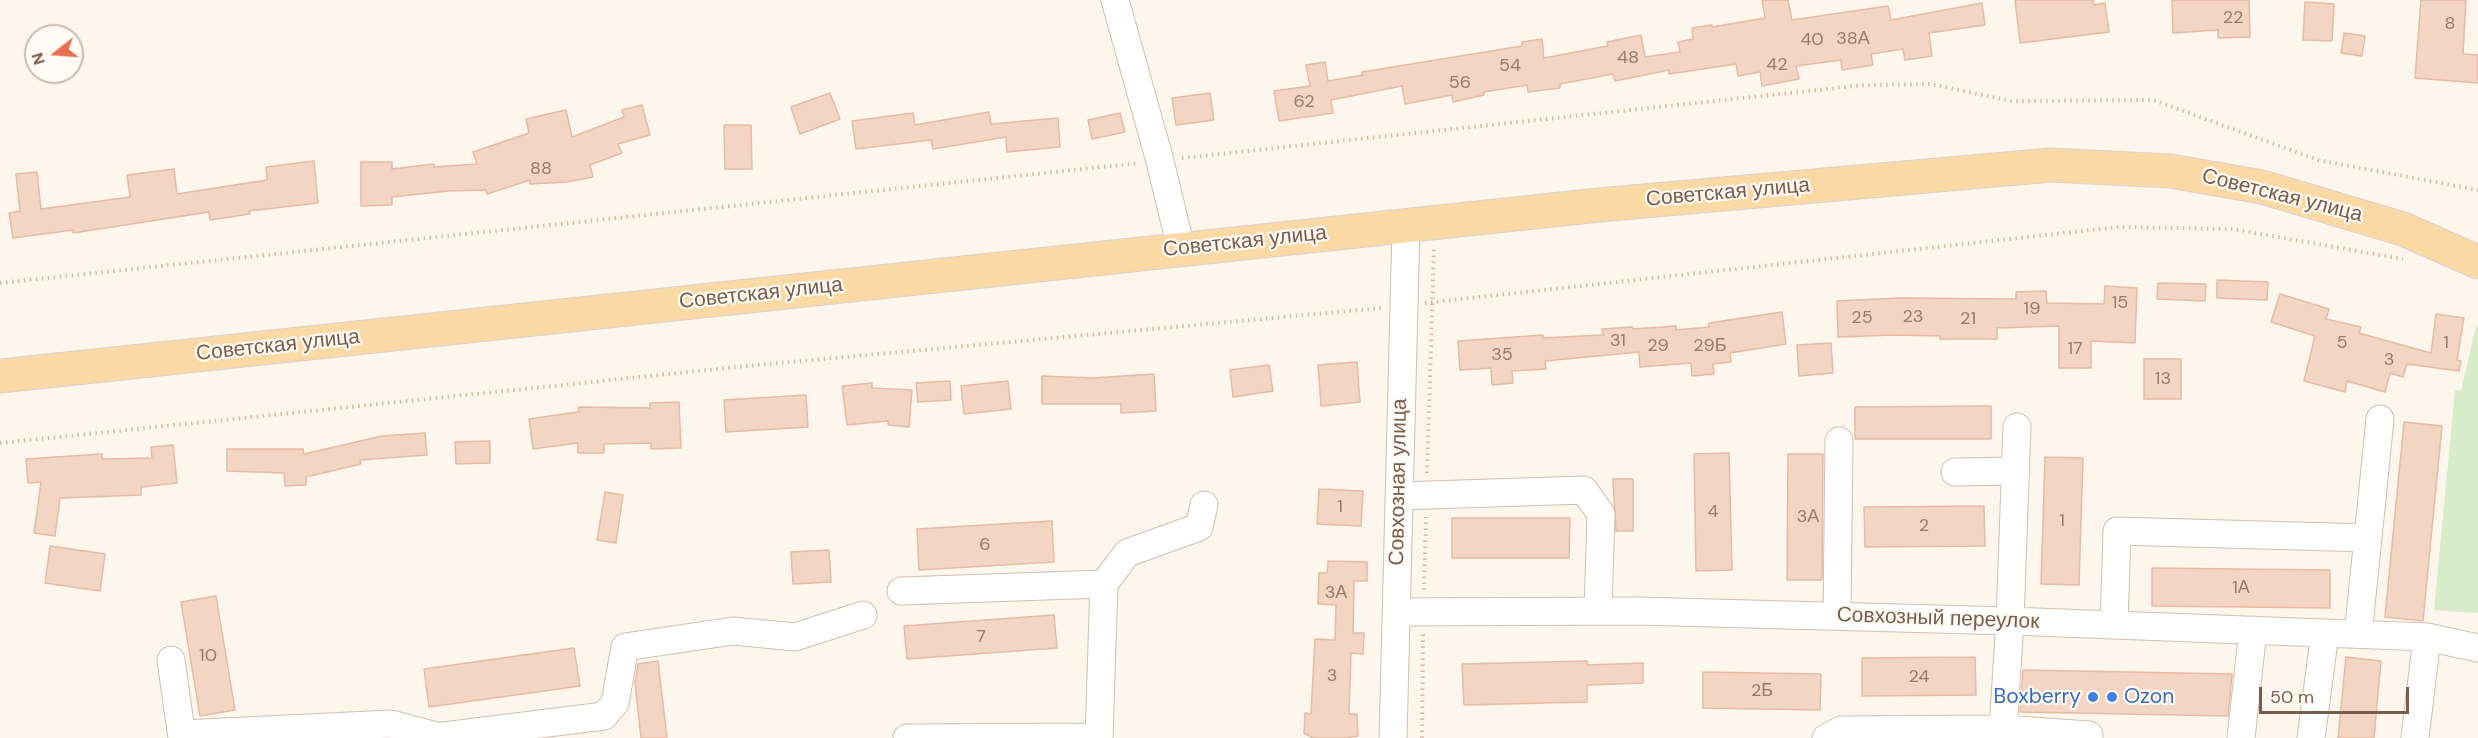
<!DOCTYPE html>
<meta charset="utf-8">
<style>
body{margin:0}
#map{position:relative;width:2478px;height:738px;overflow:hidden;background:#fdf6ec;font-family:"DM Sans",sans-serif}
canvas{display:block}
.north{position:absolute;left:24px;top:24px;width:60px;height:60px;box-sizing:border-box;background:#fffaf3;border:2px solid #cabbb1;border-radius:50%;rotate:253deg;font-size:16px;font-weight:700;line-height:24px;text-align:center;color:#7a5c4d}
.north::after{content:'';display:block;margin:auto;width:21px;height:27px;background:#e76f51;clip-path:polygon(50% 0,100% 100%,50% 72%,0 100%)}
.scale{position:absolute;left:2259px;top:687px;width:150px;height:27px;box-sizing:border-box;border:3px solid #7a5c4d;border-top:0;padding-left:8px;font-size:18px;line-height:21px;white-space:nowrap;color:#7a5c4d;-webkit-text-stroke:4px #fffaf3;paint-order:stroke}
</style>
<div id="map">
<canvas width="2478" height="738"></canvas>
<div class="north">N</div>
<div class="scale">50 m</div>
</div>
<script>
const ctx = document.querySelector('canvas').getContext('2d');
ctx.lineJoin = 'round';
function paint(path, color) { ctx.fillStyle = color; ctx.fill(path, 'evenodd'); }
const shape = rows => new Path2D(rows.map(r => 'M' + r).join(''));
function stroke(path, color, width, dash) { ctx.strokeStyle = color; ctx.lineWidth = width; ctx.lineCap = dash ? 'butt' : 'round'; ctx.setLineDash(dash || []); ctx.stroke(path); }
function label(font, color, halo, rows, align = 'center') {
  ctx.font = font + ' "DM Sans",sans-serif'; ctx.lineWidth = 4.5; ctx.setLineDash([]); ctx.textBaseline = 'middle'; ctx.strokeStyle = halo; ctx.fillStyle = color; for (const [text, x, y, turn = 0] of rows) {
    ctx.save(); ctx.translate(x, y); ctx.rotate((+turn || 0) * Math.PI / 180); ctx.textAlign = isNaN(turn) ? turn : align; if (halo) ctx.strokeText(text, 0, 0); ctx.fillText(text, 0, 0); ctx.restore();
  }
}
const green = shape([
 [2476,326,2478,326,2478,613,2434,610,2455,390,2461,391]
]);
const building = shape([
 [1762,0,1788,0,1792,20,1888,6,1891,20,1982,3,1985,25,1929,33,1932,56,1905,60,1903,49,1871,54,1873,65,1842,70,1841,60,1796,66,1799,79,1762,86,1760,72,1738,76,1736,64,1669,74,1669,70,1615,81,1613,74,1560,84,1560,88,1528,92,1527,85,1484,92,1484,95,1453,102,1452,95,1405,104,1402,86,1331,100,1333,113,1279,121,1274,91,1310,86,1306,65,1325,62,1328,81,1363,75,1362,72,1522,46,1522,42,1542,39,1544,58,1608,46,1607,42,1641,35,1645,57,1680,52,1678,42,1693,39,1692,28,1712,25,1712,27,1765,18,1762,0],
 [2015,0,2093,0,2094,5,2105,3,2109,32,2020,43,2015,0],
 [2172,0,2249,0,2250,37,2218,38,2218,30,2173,33,2172,0],
 [2421,0,2466,0,2463,54,2478,55,2478,83,2415,78,2421,0],
 [2305,2,2334,4,2332,41,2303,40,2305,2],
 [2344,33,2365,36,2362,56,2341,53,2344,33],
 [830,93,840,119,800,134,791,107,830,93],
 [1210,93,1214,120,1176,125,1172,98,1210,93],
 [642,105,650,135,618,144,622,153,590,165,593,177,567,182,530,184,530,180,487,194,486,190,448,191,392,197,392,205,361,206,361,162,392,162,392,169,434,164,434,167,477,164,473,152,529,133,526,119,566,110,572,137,624,117,622,110,642,105],
 [989,112,991,124,1058,118,1060,147,1007,152,1006,137,933,149,931,140,856,149,852,121,913,113,915,125,989,112],
 [1120,113,1125,132,1092,139,1088,120,1120,113],
 [724,125,751,125,752,169,725,169,724,125],
 [314,161,318,203,249,211,250,214,210,220,209,212,73,233,73,230,13,238,9,213,20,211,16,174,37,172,41,209,130,197,127,175,174,169,177,194,267,180,266,167,314,161],
 [2217,280,2268,282,2267,300,2217,298,2217,280],
 [2158,283,2206,284,2205,301,2157,299,2158,283],
 [2105,286,2137,288,2135,343,2091,341,2091,368,2059,368,2059,326,1997,328,1997,339,1940,339,1940,336,1896,335,1838,337,1837,301,1900,298,2016,299,2016,292,2046,291,2047,303,2104,304,2105,286],
 [2280,294,2329,309,2326,319,2361,327,2359,333,2431,353,2436,314,2464,318,2457,360,2461,361,2459,371,2407,364,2403,377,2390,373,2385,392,2347,381,2345,392,2304,381,2315,336,2271,322,2280,294],
 [1782,312,1786,344,1730,353,1731,362,1713,364,1714,374,1692,376,1691,363,1640,367,1639,352,1545,361,1546,369,1512,371,1513,383,1492,385,1491,368,1460,370,1458,341,1543,335,1543,338,1603,335,1602,329,1632,327,1633,329,1676,326,1676,330,1709,327,1709,323,1782,312],
 [1831,343,1833,373,1799,376,1797,345,1831,343],
 [2144,359,2181,359,2181,399,2144,399,2144,359],
 [1357,362,1360,402,1321,406,1318,365,1357,362],
 [1269,365,1273,391,1233,397,1230,370,1269,365],
 [1154,374,1156,411,1121,413,1121,404,1042,404,1042,376,1093,378,1154,374],
 [950,381,951,400,918,402,916,383,950,381],
 [1008,381,1011,409,964,414,961,386,1008,381],
 [872,383,872,388,912,390,909,427,888,425,888,421,847,425,842,386,872,383],
 [806,395,808,427,726,432,724,400,806,395],
 [679,402,681,448,651,449,651,443,604,444,604,453,578,453,578,443,533,449,529,419,578,412,579,407,650,408,650,403,679,402],
 [1991,406,1991,439,1855,439,1855,407,1991,406],
 [2404,422,2442,426,2423,621,2385,617,2404,422],
 [425,433,427,455,360,460,361,464,306,477,306,485,285,486,284,473,227,471,227,449,303,449,304,454,382,436,425,433],
 [490,441,490,463,456,464,455,442,490,441],
 [173,445,177,483,141,487,141,495,60,498,55,536,34,533,41,482,28,483,26,459,102,454,102,459,152,458,151,447,173,445],
 [1729,453,1732,570,1696,571,1694,454,1729,453],
 [1788,454,1823,454,1822,580,1787,580,1788,454],
 [2045,457,2083,458,2079,585,2041,584,2045,457],
 [1613,479,1633,479,1633,531,1616,531,1613,479],
 [1319,489,1363,491,1361,526,1317,524,1319,489],
 [605,492,623,495,616,543,597,540,605,492],
 [1984,506,1985,546,1865,547,1864,507,1984,506],
 [1452,518,1570,518,1569,558,1452,558,1452,518],
 [1052,521,1054,562,919,570,917,529,1052,521],
 [50,546,105,554,100,591,45,583,50,546],
 [829,550,831,582,793,584,791,552,829,550],
 [1328,561,1367,562,1367,581,1354,581,1353,633,1364,633,1363,654,1351,653,1349,714,1357,714,1358,736,1347,738,1313,738,1304,733,1305,713,1311,714,1315,639,1335,640,1336,605,1318,604,1319,573,1327,573,1328,561],
 [2152,568,2330,570,2330,608,2152,606,2152,568],
 [216,596,235,710,200,716,181,602,216,596],
 [1054,615,1057,648,907,659,904,626,1054,615],
 [574,648,580,686,429,707,424,669,574,648],
 [1975,657,1976,695,1862,696,1862,658,1975,657],
 [2346,657,2381,661,2374,738,2338,738,2346,657],
 [658,661,667,738,641,738,635,683,638,664,658,661],
 [1587,661,1587,665,1643,663,1643,683,1587,685,1587,702,1464,705,1462,664,1587,661],
 [2023,670,2232,674,2228,716,2020,712,2023,670],
 [1703,672,1821,674,1820,710,1703,708,1703,672]
]);
const path = shape([
 [1182,158,1864,85,1931,84,2011,101,2153,100,2318,160,2478,190],
 [0,283,1139,163],
 [1425,303,2119,227,2232,229,2403,259],
 [0,443,747,366,1382,308],
 [1427,473,1434,247],
 [1424,590,1426,517],
 [1422,738,1423,634]
]);
const minor = shape([
 [1115,0,1160,161,1181,248],
 [2017,427,2010,621,2003,729,2089,735,2089,738],
 [1955,472,2016,471],
 [1399,496,1584,490,1601,514,1598,611],
 [2368,538,2380,419],
 [1104,584,1127,553,1199,527,1204,505],
 [901,591,1104,584,1099,738],
 [1396,612,1638,611,2010,621,2427,637,2478,648],
 [1837,616,1839,441],
 [2114,625,2117,531,2368,538,2358,634],
 [171,660,182,738],
 [182,734,391,724,444,738],
 [444,736,604,716,615,703,625,647,733,631,795,637,863,615],
 [907,738,1099,737],
 [1393,738,1406,227],
 [1826,738,1841,730,2003,729,2000,738],
 [2241,738,2253,630],
 [2311,738,2325,633],
 [2415,738,2427,637]
]);
const major = shape([
 [0,376,1599,205,2051,165,2170,171,2262,187,2403,229,2478,262]
]);
const markers = [
 [2093,697,6,"#3f7fe0"],
 [2112,697,6,"#3f7fe0"]
];
const numberNames = [
 ["22",2233,18],
 ["8",2450,24],
 ["38А",1853,39],
 ["40",1812,40],
 ["48",1628,58],
 ["42",1777,65],
 ["54",1510,66],
 ["56",1460,83],
 ["62",1304,102],
 ["88",541,169],
 ["15",2120,303],
 ["19",2032,309],
 ["23",1913,317],
 ["25",1862,318],
 ["21",1968,319],
 ["31",1618,341],
 ["5",2342,343],
 ["1",2446,343],
 ["29",1658,346],
 ["29Б",1710,346],
 ["17",2075,349],
 ["35",1502,355],
 ["3",2389,360],
 ["13",2163,379],
 ["1",1340,507],
 ["4",1713,512],
 ["3А",1808,517],
 ["1",2062,521],
 ["2",1924,526],
 ["6",985,545],
 ["1А",2241,588],
 ["3А",1336,593],
 ["7",981,637],
 ["10",208,656],
 ["3",1332,676],
 ["24",1919,677],
 ["2Б",1762,691]
];
const streetNames = [
 ["Советская улица",1728,193,-5],
 ["Советская улица",2282,196,14],
 ["Советская улица",1245,242,-6],
 ["Советская улица",761,294,-6],
 ["Советская улица",278,346,-6],
 ["Совхозная улица",1399,482,-89],
 ["Совхозный переулок",1938,619,2]
];
const shopNames = [
 ["Boxberry",2081,697],
 ["Ozon",2124,697,"left"]
];
paint(green, '#d8ecc9');
paint(building, '#f3d5c3');
stroke(building, '#e6bba3', 1.5);
stroke(minor, '#d1beb0', 29);
stroke(major, '#dad1cd', 35);
stroke(path, '#d9b8a5', 4, [1.5, 4.5]);
stroke(minor, '#fff', 27);
stroke(major, '#fbd9a5', 33);
for (const [x, y, r, color] of markers) { const dot = new Path2D(); dot.arc(x, y, r, 0, 2 * Math.PI); ctx.fillStyle = color; ctx.fill(dot); stroke(dot, '#fffaf3', 2); }
label('18px', '#987a6a', null, numberNames);
label('21px', '#7a5c4d', '#fffaf3', streetNames);
label('21px', '#366cbe', '#fffaf3', shopNames, 'right');
</script>
